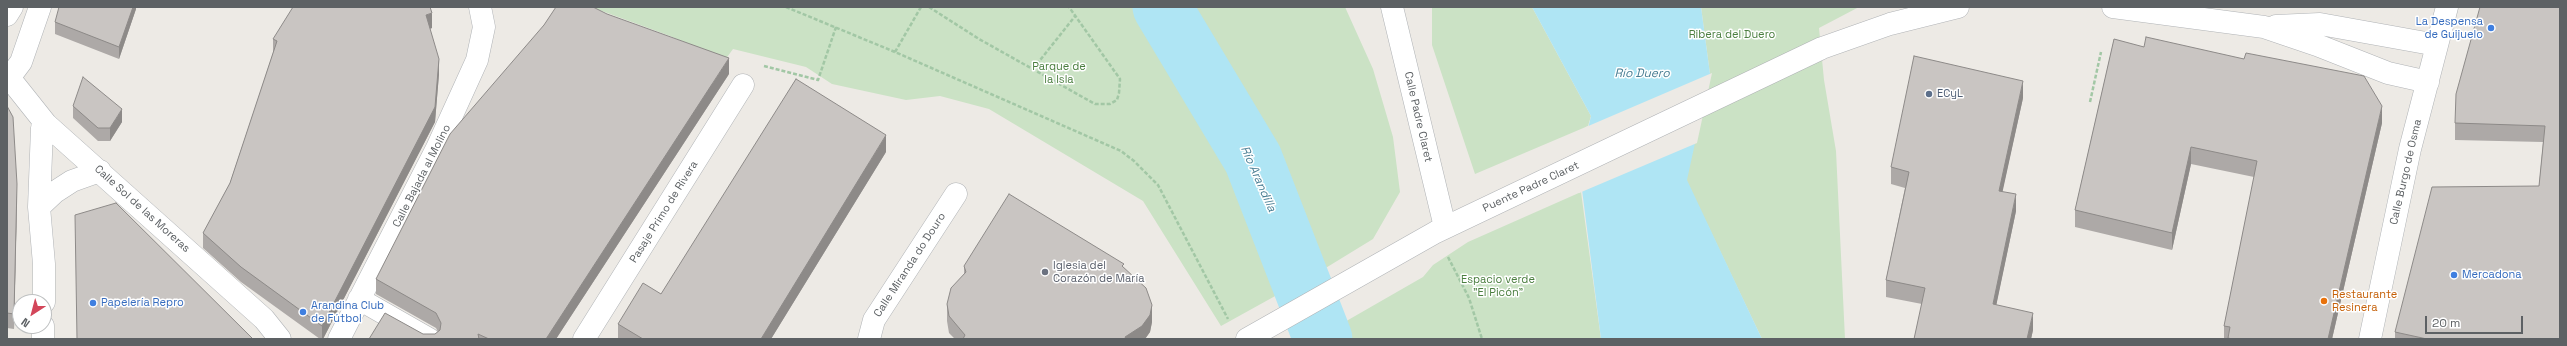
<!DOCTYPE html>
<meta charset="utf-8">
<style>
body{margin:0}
#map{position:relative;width:2567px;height:346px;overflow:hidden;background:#edeae5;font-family:"Space Grotesk",sans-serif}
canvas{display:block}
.frame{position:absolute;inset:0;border:8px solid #5d6164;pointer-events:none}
.north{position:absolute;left:12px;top:294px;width:40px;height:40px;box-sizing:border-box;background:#fff;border:1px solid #bec0c1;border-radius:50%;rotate:216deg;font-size:11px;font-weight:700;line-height:16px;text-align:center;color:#5d6164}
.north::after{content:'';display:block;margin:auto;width:14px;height:18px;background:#d3465a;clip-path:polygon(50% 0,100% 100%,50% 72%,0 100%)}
.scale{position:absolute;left:2425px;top:316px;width:98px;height:18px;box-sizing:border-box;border:2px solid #5d6164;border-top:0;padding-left:5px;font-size:12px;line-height:14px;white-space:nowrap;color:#5d6164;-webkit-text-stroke:3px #fff;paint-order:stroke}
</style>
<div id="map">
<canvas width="2567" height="346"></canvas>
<div class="frame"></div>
<div class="north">N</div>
<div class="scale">20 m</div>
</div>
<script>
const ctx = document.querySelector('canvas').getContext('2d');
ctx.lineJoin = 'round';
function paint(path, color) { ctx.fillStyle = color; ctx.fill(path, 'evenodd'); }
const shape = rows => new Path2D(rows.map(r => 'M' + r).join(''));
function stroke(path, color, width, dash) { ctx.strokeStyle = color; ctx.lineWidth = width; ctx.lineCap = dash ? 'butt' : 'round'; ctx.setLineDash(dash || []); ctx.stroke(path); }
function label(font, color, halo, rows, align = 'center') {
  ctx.font = font + ' "Space Grotesk",sans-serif'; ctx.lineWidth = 3; ctx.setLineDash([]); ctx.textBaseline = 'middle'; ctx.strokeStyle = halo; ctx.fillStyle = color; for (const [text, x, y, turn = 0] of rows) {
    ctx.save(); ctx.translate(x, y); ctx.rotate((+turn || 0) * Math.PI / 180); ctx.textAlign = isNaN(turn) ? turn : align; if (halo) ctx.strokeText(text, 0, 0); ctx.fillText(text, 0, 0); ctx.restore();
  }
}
const green = shape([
 [591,7,1345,7,1373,69,1393,137,1400,192,1373,239,1324,269,1221,326,1143,201,989,109,940,96,906,100,832,84,806,67,733,49,725,60,670,36],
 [1432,7,1532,7,1591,116,1588,126,1475,174,1432,45],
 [1701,7,1859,7,1819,28,1824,80,1836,151,1845,339,1762,339,1686,180,1710,74],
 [1581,192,1601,339,1315,339,1423,277,1433,265,1468,242]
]);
const water = shape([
 [1532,7,1701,7,1710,74,1687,180,1762,339,1601,339,1579,166,1591,116]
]);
const pier = shape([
 [1712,73,1697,143,1579,193,1577,166,1586,127]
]);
const river = shape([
 [1162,7,1253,159,1323,339]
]);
const path = shape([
 [786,7,895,52],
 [921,7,895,52,1121,151,1134,161,1158,185,1228,319],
 [929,7,979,39,1095,104,1110,104,1117,100,1119,93,1120,79,1069,7],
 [764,66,818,80,836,27],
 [1033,69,1076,15],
 [2090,102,2101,52],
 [1448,257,1469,298,1482,339]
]);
const minor = shape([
 [1392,7,1445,227],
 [2113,7,2264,27,2317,45,2388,73,2428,82],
 [7,15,12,7],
 [2276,26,2320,24,2437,45],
 [7,75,46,124,264,319,280,339],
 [9,78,21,62,40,7],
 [39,207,55,192,72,181,100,171],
 [359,299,429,339],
 [44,302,44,264,39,207,42,128,46,124],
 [43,339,43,326],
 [339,339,437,148,477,60,484,27,480,7],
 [584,339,743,85],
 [869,339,874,320,956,194],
 [1247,339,1436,232,1822,48,1890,24,1958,7],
 [2370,339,2410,149,2447,7]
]);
const wall = shape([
 [136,7,136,9,119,59,55,34,55,22],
 [2560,7,2560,339,2395,339,2395,332,2539,186,2543,142,2455,140,2455,123],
 [432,28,430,29,439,74,435,122,323,339,320,339,241,282,203,248,203,233,230,183,273,53,273,39],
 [2114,39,2382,123,2332,339,2224,339,2224,326,2254,177,2191,164,2172,250,2075,227,2075,210],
 [729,74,556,339,369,339,423,334,435,334,438,332,436,328,376,294,376,279],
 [2023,98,2002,192,2016,211,1996,305,2033,330,2031,339,1914,339,1922,304,1886,297,1886,280,1905,188,1891,184,1891,167],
 [7,106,17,199,14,329,7,328],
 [73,106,122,122,110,141,98,141,73,118],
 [886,152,771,339,618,339,618,324,661,294],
 [964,266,1124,268,1152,322,1150,332,1145,339,955,339,949,333,947,321,947,304,964,274]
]);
const shadedWall = shape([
 [133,7,136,7,136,9,119,59,119,47],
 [432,13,432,28,426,30,426,15],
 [729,58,729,74,556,339,546,339],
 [439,59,439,74,435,122,323,339,322,339,322,326],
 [2023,81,2023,98,1999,208,1999,191],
 [2382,106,2382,123,2332,339,2328,339],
 [122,109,122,122,110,141,110,128],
 [886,135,886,152,771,339,761,339],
 [2191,147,2191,164,2172,250,2172,233],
 [17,184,17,199,14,329,14,314],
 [2016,194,2016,211,1993,321,1993,304],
 [1152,305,1152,322,1150,332,1145,339,1125,339,1125,337],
 [2033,313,2033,330,2031,339,2027,339]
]);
const building = shape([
 [59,7,133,7,119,47,55,22,59,7],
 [293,7,430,7,432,13,426,15,439,59,435,107,322,326,241,267,203,233,230,183,277,41,273,39,293,7],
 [556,7,593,7,607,14,729,58,546,339,489,339,478,334,479,339,369,339,385,313,423,334,435,334,440,330,441,323,436,313,376,279,450,134,544,25,556,7],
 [2480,7,2560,7,2560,339,2427,339,2395,332,2432,187,2539,186,2545,126,2455,123,2456,94,2480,7],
 [2146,37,2244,59,2246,53,2364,76,2382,106,2328,339,2232,339,2228,338,2230,327,2224,326,2257,161,2191,147,2172,233,2075,210,2114,39,2144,47,2146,37],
 [1914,56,2023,81,1999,191,2016,194,1993,304,2033,313,2027,339,1914,339,1925,288,1886,280,1909,172,1891,167,1914,56],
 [83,77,122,109,110,128,98,128,73,106,83,77],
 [796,79,886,135,761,339,643,339,618,324,643,283,661,294,796,79],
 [7,106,13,117,17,184,14,314,7,313,7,106],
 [1009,194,1124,264,1122,266,1146,288,1152,305,1150,315,1142,326,1125,337,1126,339,963,339,965,335,949,316,947,304,951,288,966,272,964,266,1009,194],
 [116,203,253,339,77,339,75,215,116,203]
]);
const markers = [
 [2491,28,4,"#3f7fe0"],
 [1929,94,4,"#5c6f8a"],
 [1045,272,4,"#6b7280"],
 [2454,275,4,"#3f7fe0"],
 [2324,301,4,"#e8710a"],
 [93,303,4,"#3f7fe0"],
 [303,312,4,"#3f7fe0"]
];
const shopNames = [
 ["La Despensa",2483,22,"right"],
 ["de Guijuelo",2483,35,"right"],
 ["Mercadona",2462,275],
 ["Papelería Repro",101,303],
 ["Arandina Club",311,306],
 ["de Fútbol",311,319]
];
const parkNames = [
 ["Ribera del Duero",1732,35],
 ["Parque de",1059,67],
 ["la Isla",1059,80],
 ["Espacio verde",1498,280],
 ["\"El Picón\"",1498,293]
];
const serviceNames = [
 ["ECyL",1937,94]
];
const streetNames = [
 ["Calle Padre Claret",1418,117,77],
 ["Calle Burgo de Osma",2406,172,-77],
 ["Calle Bajada al Molino",422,176,-63],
 ["Puente Padre Claret",1531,187,-25],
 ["Calle Sol de las Moreras",142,209,42],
 ["Pasaje Primo de Rivera",664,212,-58],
 ["Calle Miranda do Douro",910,265,-57]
];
const worshipNames = [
 ["Iglesia del",1053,266],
 ["Corazón de María",1053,279]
];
const foodNames = [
 ["Restaurante",2332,295],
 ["Resinera",2332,308]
];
const waterNames = [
 ["Río Duero",1642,74],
 ["Río Arandilla",1258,179,66]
];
paint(green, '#cbe2c5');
paint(water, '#afe5f4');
paint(pier, '#edeae5');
stroke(river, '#afe5f4', 59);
stroke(minor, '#b0b3b6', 23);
stroke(path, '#a2c7a5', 2.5, [4, 2]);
stroke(minor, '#fff', 22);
paint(wall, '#ada9a7');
paint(shadedWall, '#8d8a88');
paint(building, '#c9c5c2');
stroke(building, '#8d8a88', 1);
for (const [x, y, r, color] of markers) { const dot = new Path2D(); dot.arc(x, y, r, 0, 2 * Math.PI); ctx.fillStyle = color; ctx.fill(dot); stroke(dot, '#fff', 1.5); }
label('11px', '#366cbe', '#fff', shopNames, 'left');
label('11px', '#4b7f40', '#fff', parkNames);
label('11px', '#4e5e75', '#fff', serviceNames, 'left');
label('11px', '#5d6164', '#fff', streetNames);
label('11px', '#5b616d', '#fff', worshipNames, 'left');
label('11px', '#c56008', '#fff', foodNames, 'left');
label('italic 12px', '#477d93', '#fff', waterNames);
</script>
